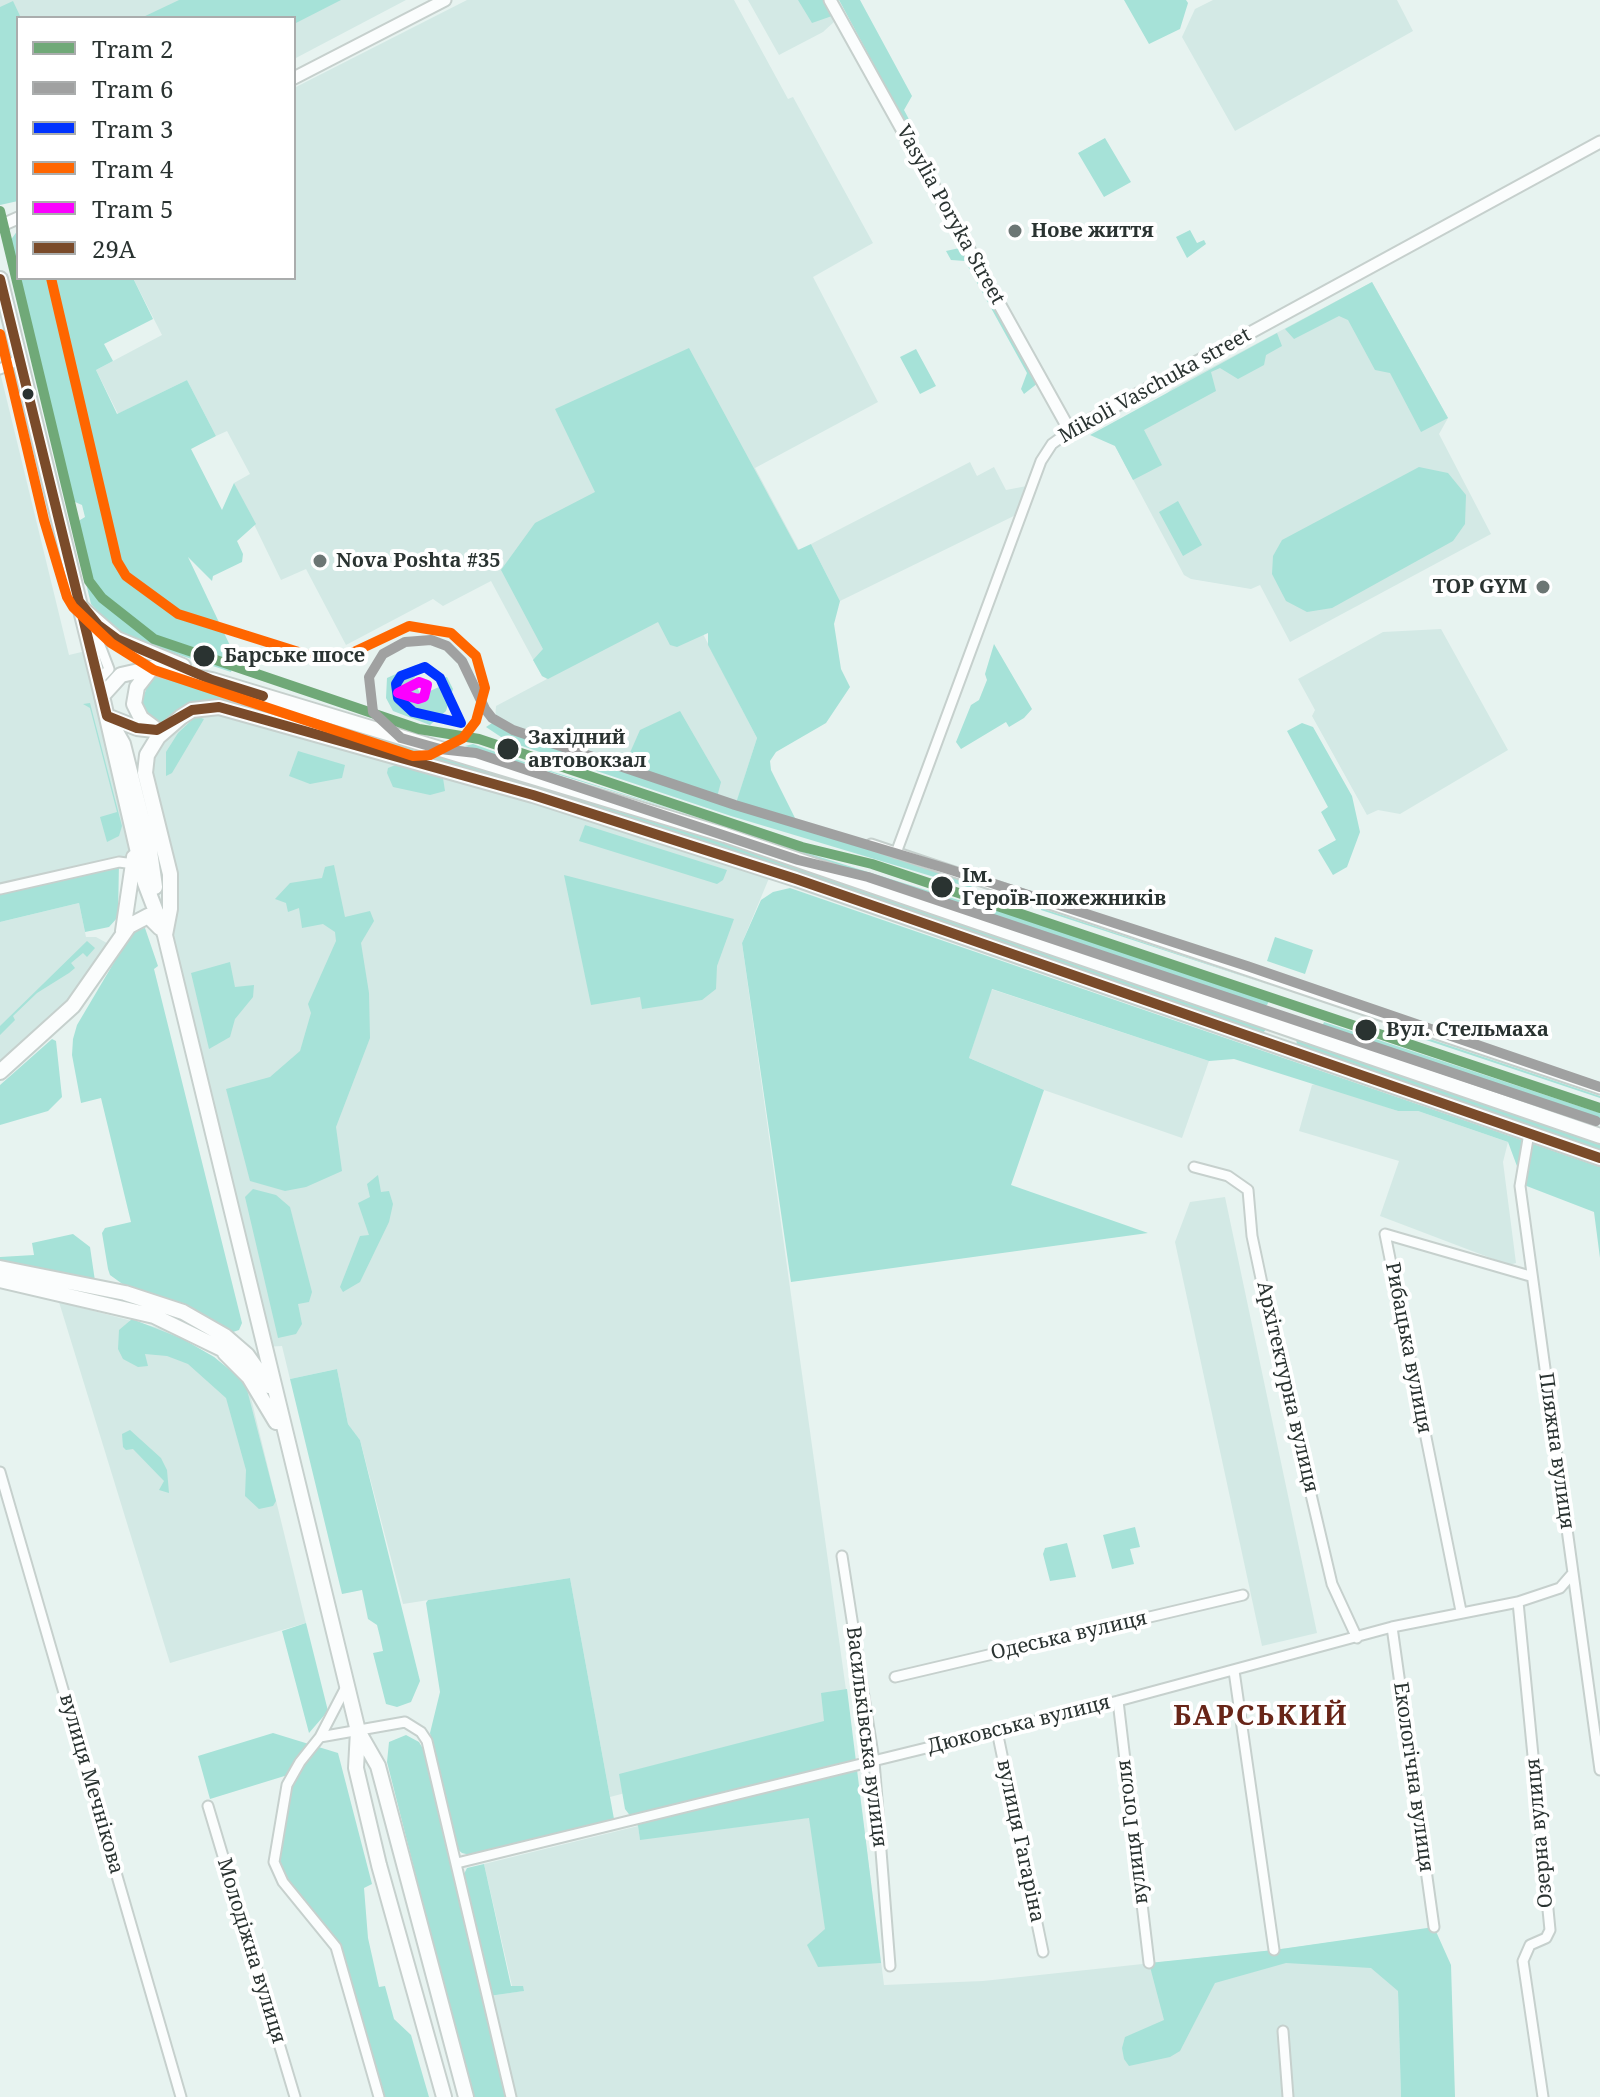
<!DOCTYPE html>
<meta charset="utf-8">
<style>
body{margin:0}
#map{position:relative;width:1600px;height:2097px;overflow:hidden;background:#e7f3f0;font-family:"Noto Serif",serif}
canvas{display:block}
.legend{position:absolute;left:16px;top:16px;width:280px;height:264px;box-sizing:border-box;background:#fff;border:2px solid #aaadad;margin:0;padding:10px 14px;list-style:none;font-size:24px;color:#2a3331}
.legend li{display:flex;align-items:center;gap:16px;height:40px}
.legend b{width:40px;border:2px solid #aaadad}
</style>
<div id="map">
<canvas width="1600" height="2097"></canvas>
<ul class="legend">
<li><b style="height:10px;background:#70a978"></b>Tram 2</li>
<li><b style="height:10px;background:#a0a1a1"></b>Tram 6</li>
<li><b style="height:10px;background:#03f"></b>Tram 3</li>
<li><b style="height:10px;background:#f60"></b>Tram 4</li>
<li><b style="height:10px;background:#fb00ff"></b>Tram 5</li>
<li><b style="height:10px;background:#7a4b2a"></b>29А</li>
</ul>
</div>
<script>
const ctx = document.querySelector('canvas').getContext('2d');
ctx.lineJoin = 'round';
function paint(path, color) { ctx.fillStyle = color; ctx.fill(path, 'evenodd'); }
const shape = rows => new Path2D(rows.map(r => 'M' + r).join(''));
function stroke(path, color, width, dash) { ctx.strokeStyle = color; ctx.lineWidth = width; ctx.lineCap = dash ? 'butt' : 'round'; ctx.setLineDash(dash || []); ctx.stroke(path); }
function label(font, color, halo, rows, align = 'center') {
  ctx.font = font + ' "Noto Serif",serif'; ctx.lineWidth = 8; ctx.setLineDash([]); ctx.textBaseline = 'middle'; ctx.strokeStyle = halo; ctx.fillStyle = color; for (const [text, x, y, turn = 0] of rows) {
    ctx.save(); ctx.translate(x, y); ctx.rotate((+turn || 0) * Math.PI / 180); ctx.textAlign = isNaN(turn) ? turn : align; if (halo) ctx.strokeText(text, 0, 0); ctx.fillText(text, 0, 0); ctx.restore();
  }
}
const built = shape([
 [0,0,406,0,294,59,294,18,18,18,0,67],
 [467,0,734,0,788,99,793,97,873,243,813,277,878,402,755,468,799,550,689,607,757,738,736,804,495,721,496,706,547,679,542,676,491,581,443,606,433,599,346,645,306,569,281,580,234,483,250,474,227,431,216,436,187,380,118,414,96,370,162,335,133,278,294,278,294,88],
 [748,0,824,0,835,21,823,32,779,55],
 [1213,0,1397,0,1413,31,1235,131,1182,37,1195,9],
 [1372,282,1448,418,1439,434,1491,534,1290,642,1260,585,1251,589,1191,579,1184,575,1106,429,1158,401,1173,388],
 [0,372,69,655,90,650,134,864,119,862,0,889],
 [970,462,977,476,994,467,1006,490,1032,485,1022,512,840,601,811,544],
 [1441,629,1508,750,1400,814,1378,810,1367,815,1312,716,1315,710,1298,679,1383,632],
 [205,707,772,871,742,943,852,1733,610,1797,570,1578,403,1604,360,1440,348,1424,337,1369,290,1379,282,1346,265,1347,165,935,170,909,145,764,158,737],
 [79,903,86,937,96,937,114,947,101,967,0,1072,0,922],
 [991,989,1209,1061,1182,1138,1044,1090,969,1058],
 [1319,1083,1398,1111,1418,1111,1508,1142,1503,1162,1516,1263,1509,1265,1380,1216,1399,1161,1299,1131,1312,1085],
 [1225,1197,1317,1633,1262,1646,1175,1242,1190,1202],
 [59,1302,163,1329,214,1357,249,1390,306,1623,170,1663],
 [862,1811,884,1985,983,1981,1274,1950,1391,1934,1398,1991,1401,2097,511,2097,489,1996,523,1991,523,1986,512,1986,484,1864,638,1826,640,1839]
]);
const green = shape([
 [179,0,341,0,294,24,294,18,141,18],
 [798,0,824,0,832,16,812,23],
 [839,0,860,0,912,96,904,110,912,125,908,128],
 [1124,0,1186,0,1188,3,1180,29,1149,44],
 [13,1,21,18,18,201,0,205,0,7],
 [1105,138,1131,182,1104,197,1078,153],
 [18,230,18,278,133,278,153,319,104,344,113,361,96,370,117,414,187,380,216,436,191,449,222,510,234,483,256,524,237,541,243,554,242,562,213,576,212,581,188,557,235,656,231,672,119,635,91,604,72,525,85,517,82,505,68,499,7,245],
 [1190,230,1197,243,1204,240,1206,244,1187,258,1176,237],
 [964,247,1038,383,1024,394,1021,389,1027,373,965,261,951,260,946,251],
 [1372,282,1448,418,1421,432,1390,373,1375,370,1348,320,1339,316,1294,339,1285,329],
 [1277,333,1282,346,1266,355,1264,365,1238,379,1220,368,1211,372,1216,391,1144,430,1162,465,1133,480,1115,446,1090,435],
 [689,348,798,550,811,544,840,601,834,624,841,669,850,687,826,723,776,752,770,761,771,770,798,824,871,844,974,879,971,888,731,816,507,741,486,727,495,721,625,764,640,730,680,711,721,782,717,797,736,803,757,738,708,645,708,633,677,647,670,645,658,622,548,679,542,676,533,660,543,649,501,570,535,523,595,492,555,409],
 [916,349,936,386,920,394,900,357],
 [1419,467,1448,473,1466,495,1465,524,1453,541,1332,608,1307,612,1286,601,1272,574,1273,556,1282,540],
 [1178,501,1202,545,1183,556,1159,512],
 [994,644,1032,709,1024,718,1009,727,1006,722,961,749,956,742,971,705,979,700,987,680,985,674],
 [416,665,424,668,413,679,421,695,439,687,436,680,440,678,447,677,453,689,446,711,430,725,393,711,386,698,387,678],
 [157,675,170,675,241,696,239,703,220,700,192,703,161,725,145,712,142,700,149,682],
 [248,699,439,753,726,841,1267,1028,1263,1033,724,849,536,789,246,707],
 [90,703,122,826,119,836,107,842,100,817,117,812,90,708,83,704],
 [196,716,204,719,172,773,166,776,166,752,178,733],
 [1302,723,1313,727,1352,796,1360,832,1347,867,1333,875,1318,850,1336,840,1321,812,1328,807,1287,731],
 [473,744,544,769,723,825,465,746],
 [298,751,345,765,342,778,310,784,289,776],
 [398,764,443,778,445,791,430,795,393,787,387,773,388,768],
 [585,825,727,870,723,880,717,884,579,841],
 [736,831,968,903,970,900,1269,1001,1267,1005,1251,1006],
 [119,862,118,917,109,927,85,932,79,903,0,922,0,890],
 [334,865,345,917,370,911,374,921,361,943,369,993,370,1038,336,1127,342,1171,306,1187,285,1191,250,1181,226,1089,270,1077,300,1051,311,1013,308,1004,336,941,335,932,323,924,302,928,299,908,288,912,286,903,275,899,290,883,322,878,325,867],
 [564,875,734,919,717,966,716,989,702,1000,642,1009,640,997,591,1005],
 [790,888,1600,1167,1600,1258,1594,1212,1524,1185,1508,1142,1418,1111,1398,1111,1234,1059,1209,1061,992,989,969,1058,1044,1090,1011,1185,1148,1233,791,1282,742,943,761,900,773,892],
 [1041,908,1279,988,1041,910],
 [145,928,158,966,154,969,242,1323,239,1330,230,1333,179,1304,128,1288,110,1275,108,1269,102,1233,105,1228,131,1222,101,1098,81,1103,72,1055,73,1039,77,1025,129,937,137,929],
 [1275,937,1313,950,1305,974,1267,961],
 [87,941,95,948,87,957,83,953,71,963,75,968,69,973,37,993,13,1016,15,1020,0,1035,0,1026],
 [230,962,235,987,254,985,253,997,235,1019,230,1037,209,1049,191,973],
 [1324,1022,1600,1113,1600,1122,1492,1091,1346,1041,1322,1027],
 [1421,1036,1600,1096,1600,1098,1420,1038],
 [1296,1038,1600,1142,1600,1151,1297,1045],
 [52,1039,56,1041,62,1097,48,1111,0,1125,0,1085],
 [378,1175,381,1192,389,1191,393,1204,389,1222,360,1282,343,1292,340,1287,360,1236,369,1235,358,1203,370,1197,367,1184],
 [253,1189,276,1195,290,1207,312,1292,309,1302,298,1304,302,1324,296,1334,278,1338,245,1197],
 [73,1234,90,1247,95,1281,0,1265,0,1257,34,1255,32,1243],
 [132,1319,183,1339,214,1357,245,1382,276,1501,273,1506,259,1509,245,1496,246,1470,226,1398,188,1364,167,1356,145,1354,148,1366,138,1367,123,1359,118,1349,119,1330],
 [337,1369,348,1424,360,1440,420,1681,411,1702,397,1707,386,1704,373,1653,383,1651,380,1637,377,1625,368,1619,362,1590,342,1594,290,1379],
 [130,1430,161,1458,167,1470,169,1493,159,1490,164,1481,133,1449,126,1450,123,1447,122,1434],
 [1135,1527,1140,1547,1130,1549,1134,1564,1112,1569,1103,1535],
 [1067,1543,1076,1577,1050,1581,1043,1554,1045,1548],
 [570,1578,614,1819,470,1855,462,1853,456,1848,430,1733,440,1692,426,1603,428,1600],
 [306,1623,328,1711,309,1733,282,1631],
 [847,1689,881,1963,818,1967,807,1945,825,1929,809,1818,640,1840,638,1826,625,1809,619,1774,824,1721,821,1693],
 [273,1733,338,1753,372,1884,364,1888,368,1938,379,1987,385,1986,394,2019,411,2035,429,2097,379,2097,336,1946,283,1882,274,1862,291,1774,210,1799,198,1756],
 [406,1735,419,1742,428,1757,505,2097,472,2097,387,1762,389,1742],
 [484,1864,511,1986,523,1986,524,1991,489,1996,461,1880,467,1868],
 [1434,1927,1451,1965,1455,2097,1401,2097,1398,1991,1371,1968,1286,1963,1215,1983,1180,2051,1170,2057,1129,2066,1124,2059,1122,2048,1125,2037,1164,2020,1149,1963,1274,1950]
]);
const minor = shape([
 [0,369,20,359],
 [91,622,109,669,98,681],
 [871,844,1600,1089],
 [896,853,1041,461,1052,444,1070,431],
 [0,889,119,862,134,864],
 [1529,1133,1520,1186,1600,1770],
 [1194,1167,1228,1176,1248,1190,1252,1236,1267,1307,1332,1584,1357,1638],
 [0,1472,181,2097],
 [842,1556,874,1761,890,1966],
 [1518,1602,1550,1930,1546,1938,1530,1945,1523,1961,1543,2097],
 [1461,1611,1385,1234,1530,1276],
 [1392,1627,1434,1927],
 [1234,1671,1274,1950],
 [895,1677,1243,1595],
 [347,1685,320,1737,300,1762,287,1785,274,1862,283,1882,336,1947,379,2097],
 [1118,1701,1149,1963],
 [997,1731,1043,1952],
 [320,1737,405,1722,421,1732,427,1741,511,2097],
 [208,1806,295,2097],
 [457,1863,1118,1701,1392,1627,1518,1602,1560,1588,1573,1573],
 [1283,2031,1288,2097]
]);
const tertiary = shape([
 [830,0,1070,431,1600,142],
 [294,78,445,0],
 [0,226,18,218]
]);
const primary = shape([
 [0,279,102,696]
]);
const trunk = shape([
 [78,605,117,639,183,666],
 [152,668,137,687,134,704,141,718,157,730],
 [107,716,137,728,154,730],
 [111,723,123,744,150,851,155,887],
 [163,927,358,1731,356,1768,379,1865,444,2097],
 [123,931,134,857],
 [165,935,145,883,102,696,121,675,152,668,212,680,725,835,1600,1136],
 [165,935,170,909,170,874,145,773,147,755,158,737,181,717,192,710,219,707,533,795,796,879,1600,1158],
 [0,1072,73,1006,129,926,148,916,160,928],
 [0,1268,125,1293,183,1312,225,1336,247,1355,269,1386],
 [0,1280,154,1316,230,1353,247,1355],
 [225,1353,249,1377,276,1422],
 [358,1731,378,1766,466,2097]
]);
const bus1 = shape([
 [0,279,107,716,137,728,157,730,192,710,219,707,533,795,796,879,1600,1158],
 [77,599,98,625,117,639,212,680,263,696]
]);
const tram1 = shape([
 [0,211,89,581,102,598,154,639,419,729,479,739,802,847,872,864,1600,1108]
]);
const tram2 = shape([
 [1596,1121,868,877,798,860,476,753,440,749,401,738,373,712,369,677,383,654,405,642,431,640,447,646,462,661,485,709,492,718,513,730,735,805,948,869,1247,966,1600,1087]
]);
const tram3 = shape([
 [425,667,440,678,461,723,413,712,398,698,396,684,401,676,425,667]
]);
const tram4 = shape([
 [0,334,44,520,67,597,73,607,111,643,154,670,413,756,430,755,463,738,476,721,485,688,476,656,451,633,409,626,339,659,324,660,178,614,126,576,117,561,51,278]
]);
const tram5 = shape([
 [419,682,427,685,424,697,418,699,398,693,419,682]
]);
const markers = [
 [1015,231,8,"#6c7674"],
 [28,394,7,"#2a3331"],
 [320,561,8,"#6c7674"],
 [1543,587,8,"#6c7674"],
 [204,656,12,"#2a3331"],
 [508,749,12,"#2a3331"],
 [942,887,12,"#2a3331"],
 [1366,1030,12,"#2a3331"]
];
const streetNames = [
 ["Vasylia Poryka Street",950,215,61],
 ["Mikoli Vaschuka street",1155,386,-29],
 ["Рибацька вулиця",1408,1348,79],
 ["Архітектурна вулиця",1287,1387,77],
 ["Пляжна вулиця",1556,1451,82],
 ["Одеська вулиця",1069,1636,-13],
 ["Дюковська вулиця",1019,1725,-14],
 ["Васильківська вулиця",866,1737,83],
 ["Екологічна вулиця",1413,1777,82],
 ["вулиця Мечнікова",91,1784,74],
 ["вулиця Гоголя",1133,1832,-97],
 ["Озерна вулиця",1540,1833,-95],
 ["вулиця Гагаріна",1020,1841,78],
 ["Молодіжна вулиця",251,1951,73]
];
const poiNames = [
 ["Нове життя",1031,231],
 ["Nova Poshta #35",336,561],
 ["TOP GYM",1527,587,"right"]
];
const stopNames = [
 ["Барське шосе",224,656],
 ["Західний",528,738],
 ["автовокзал",528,761],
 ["Ім.",962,876],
 ["Героїв-пожежників",962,899],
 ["Вул. Стельмаха",1386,1030]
];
const districtNames = [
 ["БАРСЬКИЙ",1261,1717]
];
paint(built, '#d3e9e5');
paint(green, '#a6e2d8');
stroke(minor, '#c6d0cd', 13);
stroke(tertiary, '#c6d0cd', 15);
stroke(primary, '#c6d0cd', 18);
stroke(trunk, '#c6d0cd', 18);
stroke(minor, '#fbfdfd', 9);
stroke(tertiary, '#fbfdfd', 11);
stroke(primary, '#fbfdfd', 14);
stroke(trunk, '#fbfdfd', 14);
stroke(bus1, '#7a4b2a', 10);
stroke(tram1, '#70a978', 10);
stroke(tram2, '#a0a1a1', 10);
stroke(tram3, '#03f', 10);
stroke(tram4, '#f60', 10);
stroke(tram5, '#fb00ff', 10);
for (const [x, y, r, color] of markers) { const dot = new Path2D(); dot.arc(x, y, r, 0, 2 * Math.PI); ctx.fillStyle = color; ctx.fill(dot); stroke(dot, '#fff', 3); }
label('20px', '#2a3331', '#fff', streetNames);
label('bold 20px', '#2a3331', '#fff', poiNames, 'left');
label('bold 20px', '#2a3331', '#fff', stopNames, 'left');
ctx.letterSpacing = '2px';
label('bold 28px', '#682518', '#fff', districtNames);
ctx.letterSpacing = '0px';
</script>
